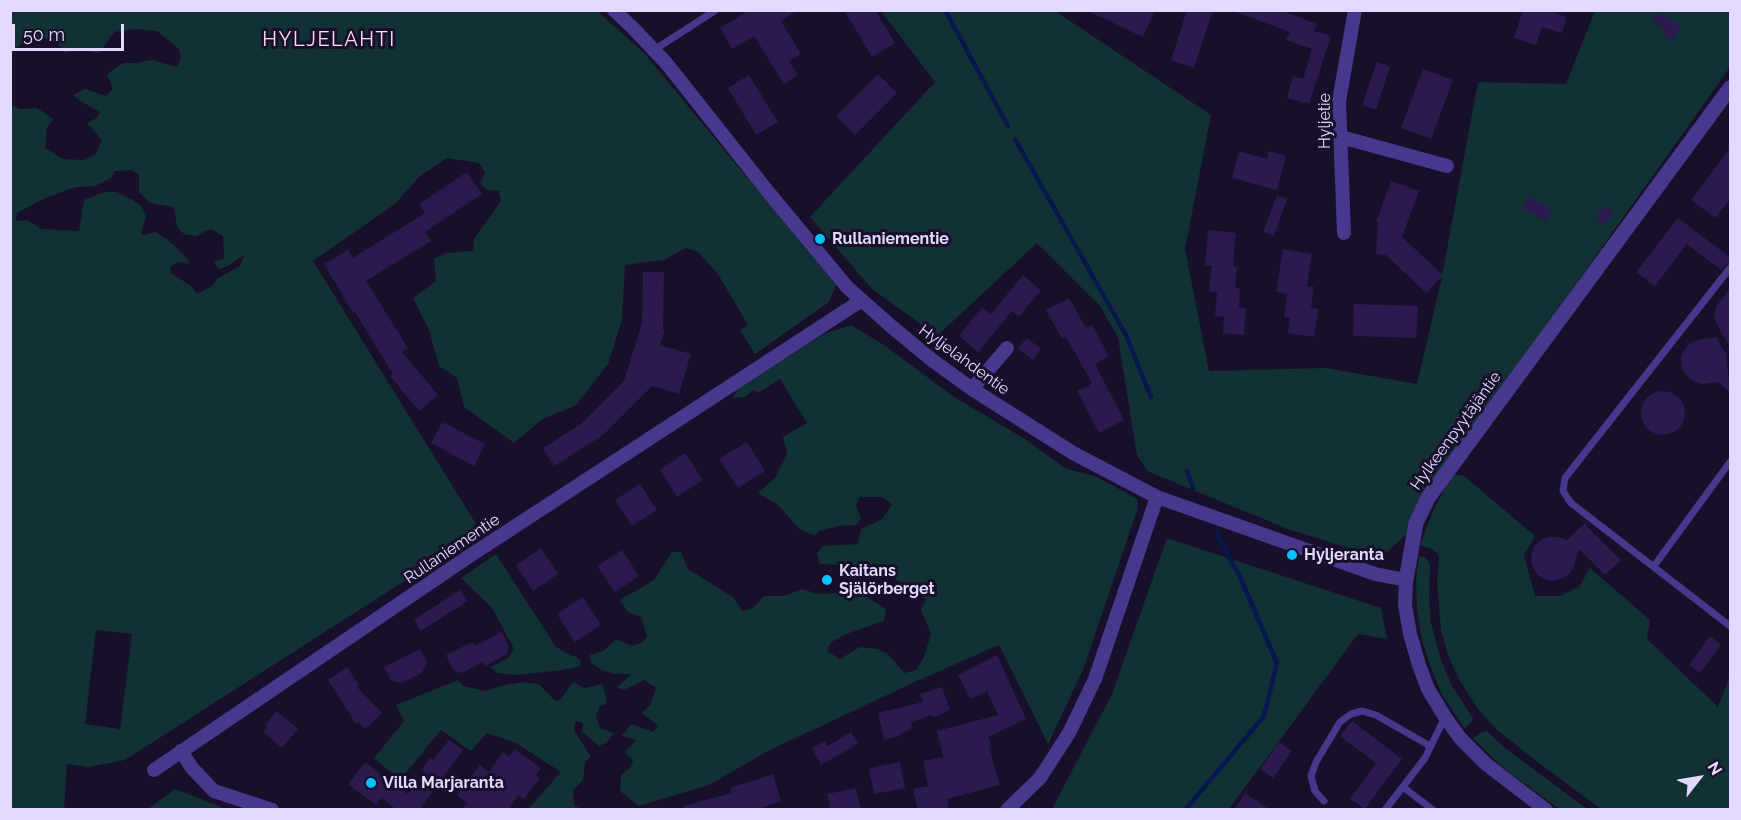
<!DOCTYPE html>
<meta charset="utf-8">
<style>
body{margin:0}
#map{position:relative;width:1741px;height:820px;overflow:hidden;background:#180f2b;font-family:Raleway,sans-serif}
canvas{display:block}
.frame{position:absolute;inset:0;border:12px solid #e3d9ff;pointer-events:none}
.north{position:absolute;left:1669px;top:748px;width:60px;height:60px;-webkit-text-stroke:4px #180f2b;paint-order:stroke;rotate:59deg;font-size:16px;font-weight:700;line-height:24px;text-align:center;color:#e3d9ff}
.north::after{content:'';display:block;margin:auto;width:21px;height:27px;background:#e3d9ff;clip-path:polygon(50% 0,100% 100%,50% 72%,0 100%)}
.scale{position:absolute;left:12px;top:24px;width:112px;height:27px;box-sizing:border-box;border:3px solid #e3d9ff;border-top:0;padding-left:8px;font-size:18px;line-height:21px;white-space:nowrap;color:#e3d9ff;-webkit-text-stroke:4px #180f2b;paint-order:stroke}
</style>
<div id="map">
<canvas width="1741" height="820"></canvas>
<div class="frame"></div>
<div class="north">N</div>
<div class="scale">50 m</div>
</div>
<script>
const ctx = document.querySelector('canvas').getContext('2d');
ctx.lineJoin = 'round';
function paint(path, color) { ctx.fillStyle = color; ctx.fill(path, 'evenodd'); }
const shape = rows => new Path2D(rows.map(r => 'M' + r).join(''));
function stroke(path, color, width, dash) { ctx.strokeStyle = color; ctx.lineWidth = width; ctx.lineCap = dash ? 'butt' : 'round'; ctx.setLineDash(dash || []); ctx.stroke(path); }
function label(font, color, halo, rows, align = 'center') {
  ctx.font = font + ' Raleway,sans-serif'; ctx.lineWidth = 6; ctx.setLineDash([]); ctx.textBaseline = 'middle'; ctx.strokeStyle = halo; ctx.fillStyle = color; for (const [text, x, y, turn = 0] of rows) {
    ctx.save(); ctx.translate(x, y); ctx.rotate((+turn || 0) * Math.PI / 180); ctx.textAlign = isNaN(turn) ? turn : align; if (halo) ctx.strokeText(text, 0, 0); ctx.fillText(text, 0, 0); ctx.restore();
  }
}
const green = shape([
 [11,10,597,11,644,53,836,285,829,302,755,354,740,330,748,325,718,274,698,252,686,248,664,260,625,265,622,320,608,364,576,405,541,420,514,443,464,407,457,378,439,366,429,330,413,298,436,281,434,259,446,253,473,251,474,239,501,201,499,191,486,190,480,183,485,173,479,163,447,158,419,177,395,204,313,261,481,532,125,760,88,767,67,764,64,809,11,809,11,105,20,109,37,108,53,119,47,128,45,148,63,159,84,160,95,155,102,140,87,123,97,118,100,112,82,102,73,95,85,89,106,96,113,89,107,74,123,63,136,63,153,60,177,67,181,57,179,49,157,31,136,29,114,32,99,53,80,50,65,53,59,44,44,38,32,36,13,50,11,58],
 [132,170,139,175,139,192,150,203,174,207,177,227,184,234,196,236,210,229,223,236,224,258,214,262,219,269,228,266,244,255,240,266,218,278,212,286,197,294,191,286,171,273,170,267,178,262,190,264,187,258,168,240,155,232,144,235,141,234,146,216,142,207,133,200,117,192,104,192,84,200,79,231,42,229,27,220,16,221,17,213,45,198,76,187,95,186,111,178,115,171],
 [96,630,132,634,120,729,85,724],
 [881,11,1055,11,1211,115,1185,249,1209,371,1326,368,1417,384,1441,281,1478,82,1566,84,1595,11,1730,11,1730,67,1414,512,1406,535,1380,558,1288,529,1149,472,1137,456,1118,337,1100,306,1037,243,937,336,871,288,810,217,935,82],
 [851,325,884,345,954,397,1025,439,1065,468,1097,477,1137,499,1138,508,1083,670,1048,744,999,645,917,681,768,751,709,785,639,806,620,791,621,775,631,767,633,760,624,752,637,740,622,736,631,724,653,732,658,726,642,713,650,705,656,688,644,680,624,690,617,687,632,674,614,674,602,670,591,663,590,655,605,650,616,639,632,646,643,642,647,636,641,617,628,612,620,600,654,580,672,552,681,552,688,569,733,597,742,611,753,608,764,596,783,596,802,589,818,594,842,593,864,595,886,609,884,621,849,633,831,642,827,651,840,659,860,647,877,649,888,654,904,673,916,670,924,657,931,634,921,610,926,600,908,585,878,572,855,572,843,565,820,564,817,554,822,546,858,544,861,529,882,519,892,505,882,497,860,497,856,505,861,519,856,525,839,526,819,531,815,536,799,529,778,505,758,493,775,478,787,454,783,437,807,423,780,379,758,393,754,390,745,397,733,398,738,388,824,334],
 [1452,474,1464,476,1535,536,1524,555,1535,596,1560,596,1579,587,1590,568,1650,620,1647,639,1718,707,1729,678,1730,678,1730,809,1601,809,1535,760,1497,730,1478,709,1460,681,1448,655,1441,630,1437,582,1439,559,1438,554,1432,549,1420,545,1434,509],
 [1167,538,1381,608,1387,639,1358,634,1229,809,1052,809,1112,694],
 [496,554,556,647,572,656,575,656,580,660,581,666,563,670,516,675,497,673,490,667,507,659,514,649,492,608,461,578],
 [1419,556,1425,557,1428,561,1430,567,1429,600,1431,623,1441,660,1452,686,1473,718,1472,721,1465,729,1443,696,1432,671,1422,640,1417,609,1416,581],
 [458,680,463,686,486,691,499,686,523,682,539,684,555,701,560,700,573,682,584,688,603,684,607,703,600,706,596,716,600,728,614,733,607,742,599,746,582,732,583,723,576,721,574,730,591,757,585,762,583,780,573,790,574,806,583,809,528,809,561,772,516,743,487,733,471,751,441,730,400,780,374,758,404,721,396,705],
 [1487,731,1505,748,1587,809,1559,809,1513,775,1497,762,1473,738,1482,732],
 [175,789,226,809,148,809]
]);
const stream = shape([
 [945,10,1008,126],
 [1015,139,1126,335,1151,397],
 [1187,471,1193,488],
 [1185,810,1264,716,1277,663,1241,579,1216,532]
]);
const building = shape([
 [750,10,798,10,781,21,801,54,789,61,798,75,784,84,754,36,732,49,720,28],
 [844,10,875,10,895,43,872,57],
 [1086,10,1155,10,1143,37],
 [1187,10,1213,10,1194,68,1171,60],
 [1236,10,1280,10,1317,24,1314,31,1331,36,1309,104,1287,98,1293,76,1303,79,1312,49,1286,40,1290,32,1236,12],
 [1523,10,1546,10,1567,17,1562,33,1542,27,1536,45,1514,38],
 [1659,12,1681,27,1672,41,1662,35,1665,30,1652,21],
 [1377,62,1390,67,1376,110,1362,105],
 [1423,69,1453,80,1431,139,1401,128],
 [878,74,897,93,855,135,836,116],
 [749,75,778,122,756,135,728,88],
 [1731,147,1731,198,1715,218,1691,200],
 [1239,151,1267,159,1269,151,1286,156,1277,190,1232,178],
 [467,172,482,194,425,232,431,241,366,281,408,348,402,352,438,395,419,411,390,376,393,374,355,312,353,313,324,264,348,250,353,258,425,213,419,204],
 [1391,181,1419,191,1402,237,1443,275,1426,293,1386,255,1376,254,1378,223,1376,222],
 [1277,195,1287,199,1274,236,1263,232],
 [1528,196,1552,210,1546,221,1522,208],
 [1604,205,1614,212,1605,225,1596,218],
 [1678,218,1731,258,1731,260,1721,270,1687,244,1655,286,1636,272],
 [1208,230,1236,233,1233,266,1237,267,1235,288,1240,288,1239,307,1246,308,1244,335,1223,333,1224,317,1215,316,1217,292,1209,292,1212,266,1205,265],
 [1283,249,1312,254,1307,286,1314,287,1311,308,1318,309,1314,337,1288,333,1290,318,1284,317,1287,294,1276,292],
 [643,272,664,272,663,330,665,330,660,345,691,354,679,394,652,386,603,435,554,466,543,448,581,424,624,381,642,323],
 [1023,275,1041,290,1019,317,1012,311,978,352,959,336,982,307,991,314],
 [1731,287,1731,349,1716,323,1714,314,1717,305],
 [1069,298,1086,328,1092,325,1109,356,1095,364,1124,420,1099,433,1077,391,1087,386,1090,389,1088,386,1092,383,1066,337,1062,339,1046,310],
 [1354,304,1418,306,1416,338,1353,336],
 [1716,337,1726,354,1730,392,1718,382,1703,384,1694,382,1687,376,1682,369,1681,360,1683,351,1689,344,1697,340],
 [1027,338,1041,349,1033,360,1018,348],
 '1641 413a22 22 0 1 1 44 0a22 22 0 1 1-44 0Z',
 [442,422,485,444,474,466,431,443],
 [747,442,765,471,738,488,719,459],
 [685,453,703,480,677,497,660,470],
 [640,484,657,510,632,526,615,500],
 [1586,522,1587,523,1586,526,1621,560,1605,575,1579,549,1573,569,1568,575,1561,579,1553,581,1544,579,1538,575,1533,568,1531,560,1532,552,1535,545,1542,539,1549,537,1557,537,1567,540],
 [541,548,558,574,533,591,516,565],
 [622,550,639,576,615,592,597,566],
 [460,590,468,601,421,631,414,620],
 [583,597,601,625,575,642,557,614],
 [502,632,509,647,507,654,485,666,483,662,462,673,454,671,446,655,473,642,475,646],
 [1710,636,1721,645,1700,673,1689,665],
 [420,649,427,662,422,673,402,683,391,681,384,667],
 [997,655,1026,719,988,737,991,745,989,746,1000,785,947,799,949,807,938,810,918,810,913,789,928,786,923,761,943,757,937,731,998,715,987,691,970,699,958,675],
 [347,667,359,685,357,687,382,713,365,729,358,722,356,724,328,680],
 [942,687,950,710,933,718,932,715,911,722,912,728,900,734,900,736,884,740,878,713,923,702,920,694],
 [276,711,298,729,282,748,263,732,267,727,265,726],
 [1352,721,1402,759,1365,809,1350,799,1376,763,1340,736],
 [851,732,858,744,821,765,812,748,825,741,828,746],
 [449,740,463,750,419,810,397,810,381,798,376,805,348,784,365,762,408,794,425,771,422,769,430,758,433,760],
 [1279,742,1292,751,1273,778,1260,769],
 [515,749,541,768,536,775,540,778,524,799,518,795,508,810,461,810,467,803,457,795,480,765,489,772,503,752,509,757],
 [900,762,905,788,874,794,869,768],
 [773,774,781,801,756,810,684,810,683,806,732,793,730,788],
 [856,788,861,810,830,810,827,794],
 [1245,793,1270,810,1234,810]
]);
const service = shape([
 [654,50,716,10],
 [1730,268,1565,478,1563,491,1571,503,1730,626],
 [1654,566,1730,462],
 [1403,787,1433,810],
 [1324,801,1315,791,1311,776,1316,762,1340,722,1351,714,1362,711,1376,715,1430,746],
 [1385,810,1425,758,1445,717]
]);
const minor = shape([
 [614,10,633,28,667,64,769,193,847,287,892,327,932,360,972,389,1073,453,1157,497,1375,574,1406,580,1405,605,1410,634,1419,665,1428,689,1445,717,1460,738,1486,764,1546,810],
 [1341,137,1447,166],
 [1344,233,1339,101,1355,10],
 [972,389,1007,348],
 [181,751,192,768,214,791,272,810],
 [154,770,468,557,862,300],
 [1007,810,1040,778,1069,733,1095,679,1157,497]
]);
const tertiary = shape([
 [1406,580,1416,523,1428,498,1730,88]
]);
const markers = [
 [820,239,6,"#05c2ff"],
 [1292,555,6,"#05c2ff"],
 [827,580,6,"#05c2ff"],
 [371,783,6,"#05c2ff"]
];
const streetNames = [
 ["Hyljetie",1325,121,-90],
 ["Hyljelahdentie",964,360,36],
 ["Hylkeenpyytäjäntie",1456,431,-54],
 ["Rullaniementie",452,549,-34]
];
const poiNames = [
 ["Rullaniementie",832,239],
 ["Hyljeranta",1304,555],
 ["Kaitans",839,571],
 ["Själörberget",839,589],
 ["Villa Marjaranta",383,783]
];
const quarterNames = [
 ["HYLJELAHTI",329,40]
];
paint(green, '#113135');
stroke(stream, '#07164c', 4.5);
paint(building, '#2b1a4d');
stroke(service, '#47378d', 7);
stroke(minor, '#47378d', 14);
stroke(tertiary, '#47378d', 15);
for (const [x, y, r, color] of markers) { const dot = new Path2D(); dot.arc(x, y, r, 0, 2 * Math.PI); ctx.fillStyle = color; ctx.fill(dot); stroke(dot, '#180f2b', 2); }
label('16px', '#e3d9ff', '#180f2b', streetNames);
label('bold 16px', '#e3d9ff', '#180f2b', poiNames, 'left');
ctx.letterSpacing = '1.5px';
label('20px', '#ffdbed', '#180f2b', quarterNames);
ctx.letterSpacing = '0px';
</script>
